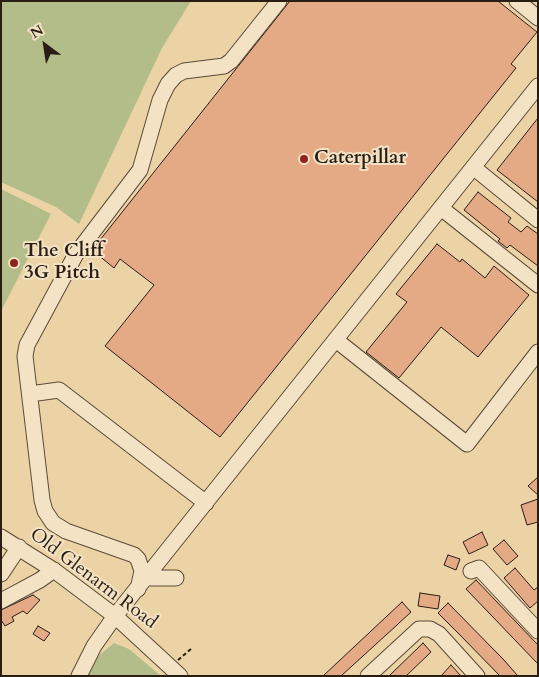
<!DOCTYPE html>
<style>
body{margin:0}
#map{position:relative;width:539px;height:677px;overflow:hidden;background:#ecd3a5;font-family:Cardo,serif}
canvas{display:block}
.frame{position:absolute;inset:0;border:2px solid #2a1d14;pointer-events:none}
.north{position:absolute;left:20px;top:20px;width:50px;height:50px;-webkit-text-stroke:4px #f3e2c4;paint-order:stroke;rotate:329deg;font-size:14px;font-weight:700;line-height:20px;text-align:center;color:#2a1d14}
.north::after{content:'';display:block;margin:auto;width:18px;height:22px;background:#2a1d14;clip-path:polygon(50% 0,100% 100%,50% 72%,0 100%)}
</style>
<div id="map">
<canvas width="539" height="677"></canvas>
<div class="frame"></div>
<div class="north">N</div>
</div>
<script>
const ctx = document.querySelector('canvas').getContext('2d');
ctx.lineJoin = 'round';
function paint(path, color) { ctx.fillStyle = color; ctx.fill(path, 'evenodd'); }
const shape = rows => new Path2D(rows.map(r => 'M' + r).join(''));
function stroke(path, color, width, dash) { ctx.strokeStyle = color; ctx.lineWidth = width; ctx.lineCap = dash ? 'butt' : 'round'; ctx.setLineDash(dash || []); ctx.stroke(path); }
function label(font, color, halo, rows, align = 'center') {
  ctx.font = font + ' Cardo,serif'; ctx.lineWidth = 4; ctx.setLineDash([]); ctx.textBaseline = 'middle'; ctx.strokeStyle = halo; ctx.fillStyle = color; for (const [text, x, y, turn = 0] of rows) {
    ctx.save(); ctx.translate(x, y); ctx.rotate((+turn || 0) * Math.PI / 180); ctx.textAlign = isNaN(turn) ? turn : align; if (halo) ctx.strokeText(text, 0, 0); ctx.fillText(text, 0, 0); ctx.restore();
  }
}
const green = shape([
 [1,1,191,1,162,48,79,224,56,207,1,182],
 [1,189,51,214,1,311],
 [114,643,129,649,161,676,88,676,96,658]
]);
const building = shape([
 [290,1,498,1,537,32,511,64,516,68,220,437,105,346,154,285,120,259,114,268,92,250,290,1],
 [538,118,538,202,497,170,538,118],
 [478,192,511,218,508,222,521,232,527,226,538,234,538,266,510,245,507,248,498,241,500,239,464,210,478,192],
 [437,244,460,262,462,259,485,278,494,266,529,295,478,357,441,327,399,378,366,352,407,302,396,294,437,244],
 [538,477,538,495,528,486,538,477],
 [538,499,538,522,527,525,521,505,538,499],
 [482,532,488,545,469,554,463,542,482,532],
 [504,540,518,556,507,565,493,549,504,540],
 [448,555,460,559,456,570,444,565,448,555],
 [515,568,534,590,538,587,538,601,530,608,504,578,515,568],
 [476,580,538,645,538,664,466,589,476,580],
 [420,593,440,596,438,609,418,606,420,593],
 [33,595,40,600,27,614,23,611,12,617,14,621,5,626,1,620,1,610,33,595],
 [402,602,411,612,397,625,341,676,323,676,402,602],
 [448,603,503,659,518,676,500,676,459,634,438,613,448,603],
 [38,626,50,633,44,641,33,634,38,626],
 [423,643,431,652,406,676,389,676,423,643],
 [451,665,461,676,441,676,451,665]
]);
const path = shape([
 [178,660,191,649]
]);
const minor = shape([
 [517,1,538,18],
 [473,167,538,220],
 [441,208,538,285],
 [336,340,467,444,538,352],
 [30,394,59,390,206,503],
 [1,537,55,571,115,616,180,676],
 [471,571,479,568,538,631],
 [1,574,19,547],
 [147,578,176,578],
 [138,589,142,571,138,559,134,555,66,531,53,523,45,511,42,500,25,356,27,345,76,254,140,170,160,100,168,84,176,75,184,71,224,66,231,61,279,1],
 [1,601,40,580,54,570],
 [79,676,94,646,115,616,538,86],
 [368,676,419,629,430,629,439,634,477,676]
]);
const markers = [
 [304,159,5,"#8f2418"],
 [14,263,5,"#8f2418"]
];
const poiNames = [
 ["Caterpillar",314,159],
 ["The Cliff",24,252],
 ["3G Pitch",24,274]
];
const streetNames = [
 ["Old Glenarm Road",93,579,37]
];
paint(green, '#b3bd8a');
paint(building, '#e4aa86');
stroke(building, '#2a1d14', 1);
stroke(minor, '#5a4a38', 17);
stroke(path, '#2a1d14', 2, [4, 2.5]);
stroke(minor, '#f3e2c4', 15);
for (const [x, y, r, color] of markers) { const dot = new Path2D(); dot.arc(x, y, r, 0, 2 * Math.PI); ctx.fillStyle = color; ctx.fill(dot); stroke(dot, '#f3e2c4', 2); }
label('bold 19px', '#2a1d14', '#f3e2c4', poiNames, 'left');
label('19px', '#2a1d14', '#f3e2c4', streetNames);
</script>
